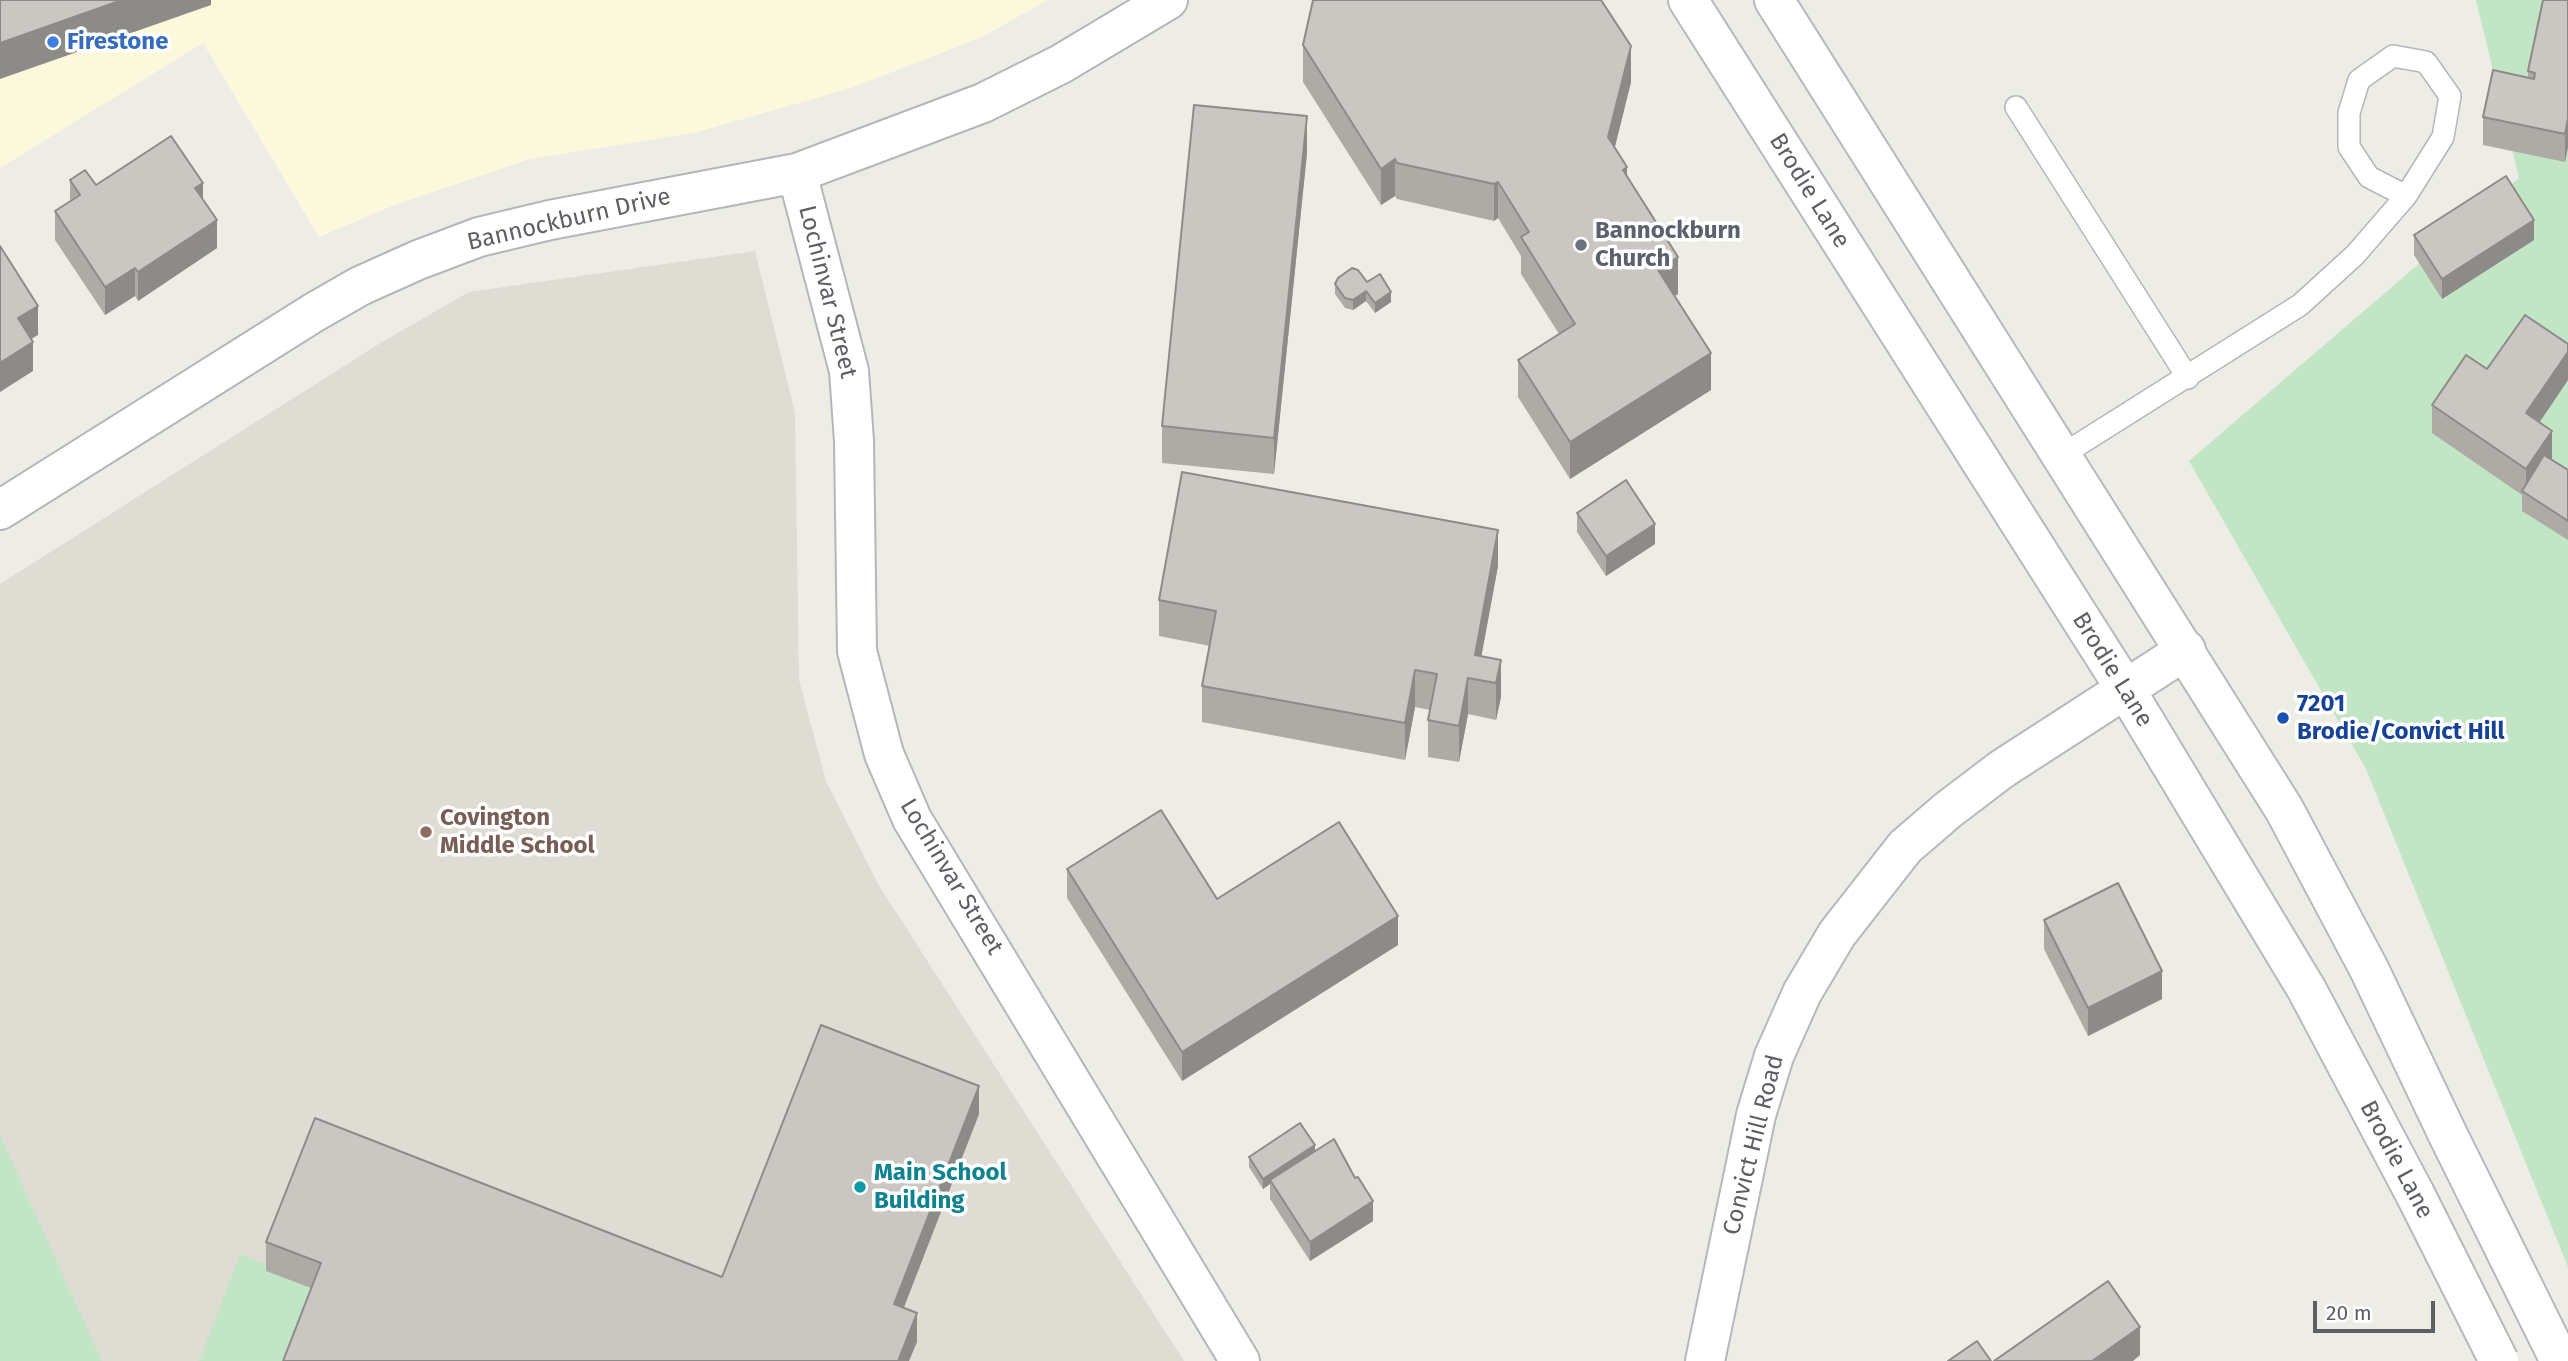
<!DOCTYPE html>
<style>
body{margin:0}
#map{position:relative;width:2568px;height:1361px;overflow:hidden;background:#eeede5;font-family:"Fira Sans",sans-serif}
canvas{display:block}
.scale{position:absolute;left:2313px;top:1301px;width:122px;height:32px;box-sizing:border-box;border:4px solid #5c5f64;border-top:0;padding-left:9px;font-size:21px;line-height:24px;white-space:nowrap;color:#5c5f64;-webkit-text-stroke:5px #fff;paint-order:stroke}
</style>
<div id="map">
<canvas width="2568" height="1361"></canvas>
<div class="scale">20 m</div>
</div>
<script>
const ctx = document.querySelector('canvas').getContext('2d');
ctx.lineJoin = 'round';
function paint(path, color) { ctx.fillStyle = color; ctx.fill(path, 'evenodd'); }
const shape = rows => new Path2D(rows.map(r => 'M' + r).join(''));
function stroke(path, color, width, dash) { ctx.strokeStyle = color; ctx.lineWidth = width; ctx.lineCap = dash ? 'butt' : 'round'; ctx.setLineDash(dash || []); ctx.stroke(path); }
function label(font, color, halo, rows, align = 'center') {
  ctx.font = font + ' "Fira Sans",sans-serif'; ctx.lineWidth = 7; ctx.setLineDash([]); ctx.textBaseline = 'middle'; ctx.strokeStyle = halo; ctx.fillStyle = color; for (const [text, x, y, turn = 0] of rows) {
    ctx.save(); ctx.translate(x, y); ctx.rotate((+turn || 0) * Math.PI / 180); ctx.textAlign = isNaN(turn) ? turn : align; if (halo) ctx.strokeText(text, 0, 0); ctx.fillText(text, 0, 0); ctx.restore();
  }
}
const commercial = shape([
 [0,0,1048,0,980,38,851,88,694,133,530,159,392,206,319,237,203,43,0,168]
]);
const education = shape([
 [755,251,795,413,799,680,826,781,878,884,1184,1361,0,1361,0,584,382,342,469,292]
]);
const green = shape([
 [2476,0,2568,0,2568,1267,2366,769,2189,461,2519,178],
 [0,1135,102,1361,0,1361],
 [240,1254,268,1265,267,1271,321,1291,294,1361,199,1361]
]);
const lane = shape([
 [2016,107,2188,378],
 [2062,455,2300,305,2355,255,2406,196,2443,137,2450,96,2426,62,2393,56,2359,80,2349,113,2349,147,2369,177,2406,196]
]);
const street = shape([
 [797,173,849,371,854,441,857,651,884,754,912,819,1240,1361],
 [0,510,313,313,360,286,418,260,479,237,550,220,797,173,983,103,1061,64,1168,0]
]);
const secondary = shape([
 [1688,0,2126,690,2307,990,2415,1194],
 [1774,0,2284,809,2369,969,2447,1133],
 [1705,1361,1756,1115,1774,1056,1802,993,1837,934,1905,847,1948,810,2002,769,2186,650]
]);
const secondaryBridge = shape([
 [2447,1133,2560,1361],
 [2415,1194,2499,1361]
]);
const wall = shape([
 [2568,0,2568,147,2565,162,2483,145,2483,117,2528,77,2528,71],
 [1303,45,1631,82,1615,147,1678,294,1674,296,1711,390,1570,479,1518,397,1518,360,1559,334,1521,274,1521,256,1498,218,1494,221,1397,199,1395,196,1381,205,1303,82],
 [1307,153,1274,474,1162,463,1162,426],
 [70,180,96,185,203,200,217,248,138,301,135,296,105,315,55,240,55,211,70,201],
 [2414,235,2534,240,2442,299,2414,255],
 [1367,282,1391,302,1375,313,1366,301,1353,310,1345,308,1335,294,1335,284],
 [2568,344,2568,380,2539,423,2552,460,2568,470,2568,540,2522,511,2522,495,2432,433,2432,405],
 [1577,513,1655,544,1606,576,1577,532],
 [1498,566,1481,657,1501,660,1501,697,1496,720,1468,714,1459,762,1428,757,1428,720,1430,710,1415,707,1405,760,1202,722,1202,686,1210,646,1159,636,1159,600],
 [1067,869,1398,945,1182,1081,1067,898],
 [2044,920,2162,999,2088,1036,2044,949],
 [979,1114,903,1308,917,1342,311,1288,266,1271,266,1242,722,1277],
 [1315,1151,1373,1221,1310,1261,1270,1199,1270,1184,1263,1189,1249,1167,1249,1157]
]);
const shadedWall = shape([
 [122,0,211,0,211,5,0,79,0,43],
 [1631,46,1631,82,1608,174,1608,137],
 [1307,116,1307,153,1274,474,1274,438],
 [2568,118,2568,147,2565,162,2565,134],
 [1395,159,1395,196,1381,205,1381,169],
 [1627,167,1627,203,1623,170],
 [1498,182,1498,218,1494,221,1494,184],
 [203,183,203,212,195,188],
 [217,220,217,248,138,301,138,272],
 [2534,220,2534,240,2442,299,2442,279],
 [1678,257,1678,294,1658,306,1658,270],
 [135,268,135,296,105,315,105,287],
 [1366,291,1366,301,1353,310,1353,300],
 [1391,292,1391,302,1375,313,1375,303],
 [38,306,38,335,18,347,18,318],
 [33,342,33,371,0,392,0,363],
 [2568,352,2568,380,2526,442,2526,413],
 [1711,353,1711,390,1570,479,1570,442],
 [2552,431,2552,460,2526,494,2526,469],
 [1655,524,1655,544,1606,576,1606,556],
 [1498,530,1498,566,1477,680,1475,655],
 [1501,660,1501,697,1496,720,1496,683],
 [1415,670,1415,707,1405,760,1405,723],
 [1468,678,1468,714,1459,762,1459,726],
 [1398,916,1398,945,1182,1081,1182,1052],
 [2162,971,2162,999,2088,1036,2088,1008],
 [979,1086,979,1114,894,1333,894,1304],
 [1315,1145,1315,1155,1270,1180,1270,1184,1263,1189,1263,1179],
 [1373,1201,1373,1221,1310,1261,1310,1242],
 [917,1313,917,1342,909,1361,898,1361],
 [2140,1327,2140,1355,2133,1361,2092,1361]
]);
const building = shape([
 [0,0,122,0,0,43,0,0],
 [1313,0,1601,0,1631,46,1608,137,1627,167,1623,170,1678,257,1658,270,1711,353,1570,442,1518,360,1575,324,1521,237,1529,232,1498,182,1494,184,1397,163,1395,159,1381,169,1303,45,1313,0],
 [2543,0,2568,0,2568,118,2565,134,2483,117,2493,70,2534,79,2535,73,2528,71,2543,0],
 [1194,105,1307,116,1274,438,1162,426,1194,105],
 [171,136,203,183,195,188,217,220,138,272,135,268,105,287,55,211,80,195,70,180,85,170,96,185,171,136],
 [2506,176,2534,220,2442,279,2414,235,2506,176],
 [0,246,38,306,18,318,33,342,0,363,0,246],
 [1352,268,1358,270,1367,282,1380,274,1391,292,1375,303,1366,291,1353,300,1345,298,1335,284,1338,278,1352,268],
 [2525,315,2568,344,2568,352,2526,413,2552,431,2526,469,2432,405,2466,355,2487,369,2525,315],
 [2544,455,2568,470,2568,521,2522,491,2544,455],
 [1182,472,1498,530,1475,655,1501,660,1496,683,1468,678,1459,726,1428,720,1437,674,1415,670,1405,723,1202,686,1216,611,1159,600,1182,472],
 [1626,480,1655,524,1606,556,1577,513,1626,480],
 [1161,810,1217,899,1339,822,1398,916,1182,1052,1067,869,1161,810],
 [2118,883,2162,971,2088,1008,2044,920,2118,883],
 [821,1025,979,1086,894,1304,917,1313,898,1361,283,1361,321,1263,266,1242,315,1118,722,1277,821,1025],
 [1300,1123,1315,1145,1263,1179,1249,1157,1300,1123],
 [1334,1139,1355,1178,1358,1177,1373,1201,1310,1242,1270,1180,1334,1139],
 [2108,1281,2140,1327,2092,1361,1994,1361,2108,1281],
 [1977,1341,1991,1361,1948,1361,1977,1341]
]);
const markers = [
 [53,42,7,"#3f7fe0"],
 [1581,245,7,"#6b7280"],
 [2283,718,7,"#1a4fb4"],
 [426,832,7,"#8d6e63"],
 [860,1187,7,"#0f9aa8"]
];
const shopNames = [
 ["Firestone",67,42]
];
const streetNames = [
 ["Brodie Lane",1809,191,58],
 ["Bannockburn Drive",569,220,-13],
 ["Lochinvar Street",827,292,76],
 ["Brodie Lane",2112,670,58],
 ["Lochinvar Street",951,877,59],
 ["Convict Hill Road",1754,1145,-76],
 ["Brodie Lane",2396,1160,62]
];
const worshipNames = [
 ["Bannockburn",1595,231],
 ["Church",1595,259]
];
const transitNames = [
 ["7201",2297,704],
 ["Brodie/Convict Hill",2297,732]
];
const educationNames = [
 ["Covington",440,818],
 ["Middle School",440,846]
];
const cultureNames = [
 ["Main School",874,1173],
 ["Building",874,1201]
];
paint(commercial, '#fcf8dc');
paint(education, '#dedcd3');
paint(green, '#c2e5c6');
stroke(lane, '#b5b6bb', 24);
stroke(street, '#b5b6bb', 42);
stroke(secondary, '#b6b8be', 42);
stroke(lane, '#fff', 21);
stroke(street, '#fff', 38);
stroke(secondary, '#fff', 38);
stroke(secondaryBridge, '#b6b8be', 42, []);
stroke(secondaryBridge, '#fff', 38);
paint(wall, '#aeaba7');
paint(shadedWall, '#8d8b88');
paint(building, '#cac7c2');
stroke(building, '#8d8b88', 2);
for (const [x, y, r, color] of markers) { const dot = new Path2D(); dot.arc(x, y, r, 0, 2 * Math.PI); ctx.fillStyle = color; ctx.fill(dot); stroke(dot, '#fff', 2.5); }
label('bold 24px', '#366cbe', '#fff', shopNames, 'left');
label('24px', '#5c5f64', '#fff', streetNames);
label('bold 24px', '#5b616d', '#fff', worshipNames, 'left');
label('bold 24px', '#164399', '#fff', transitNames, 'left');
label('bold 24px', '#785e54', '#fff', educationNames, 'left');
label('bold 24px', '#0d838f', '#fff', cultureNames, 'left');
</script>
